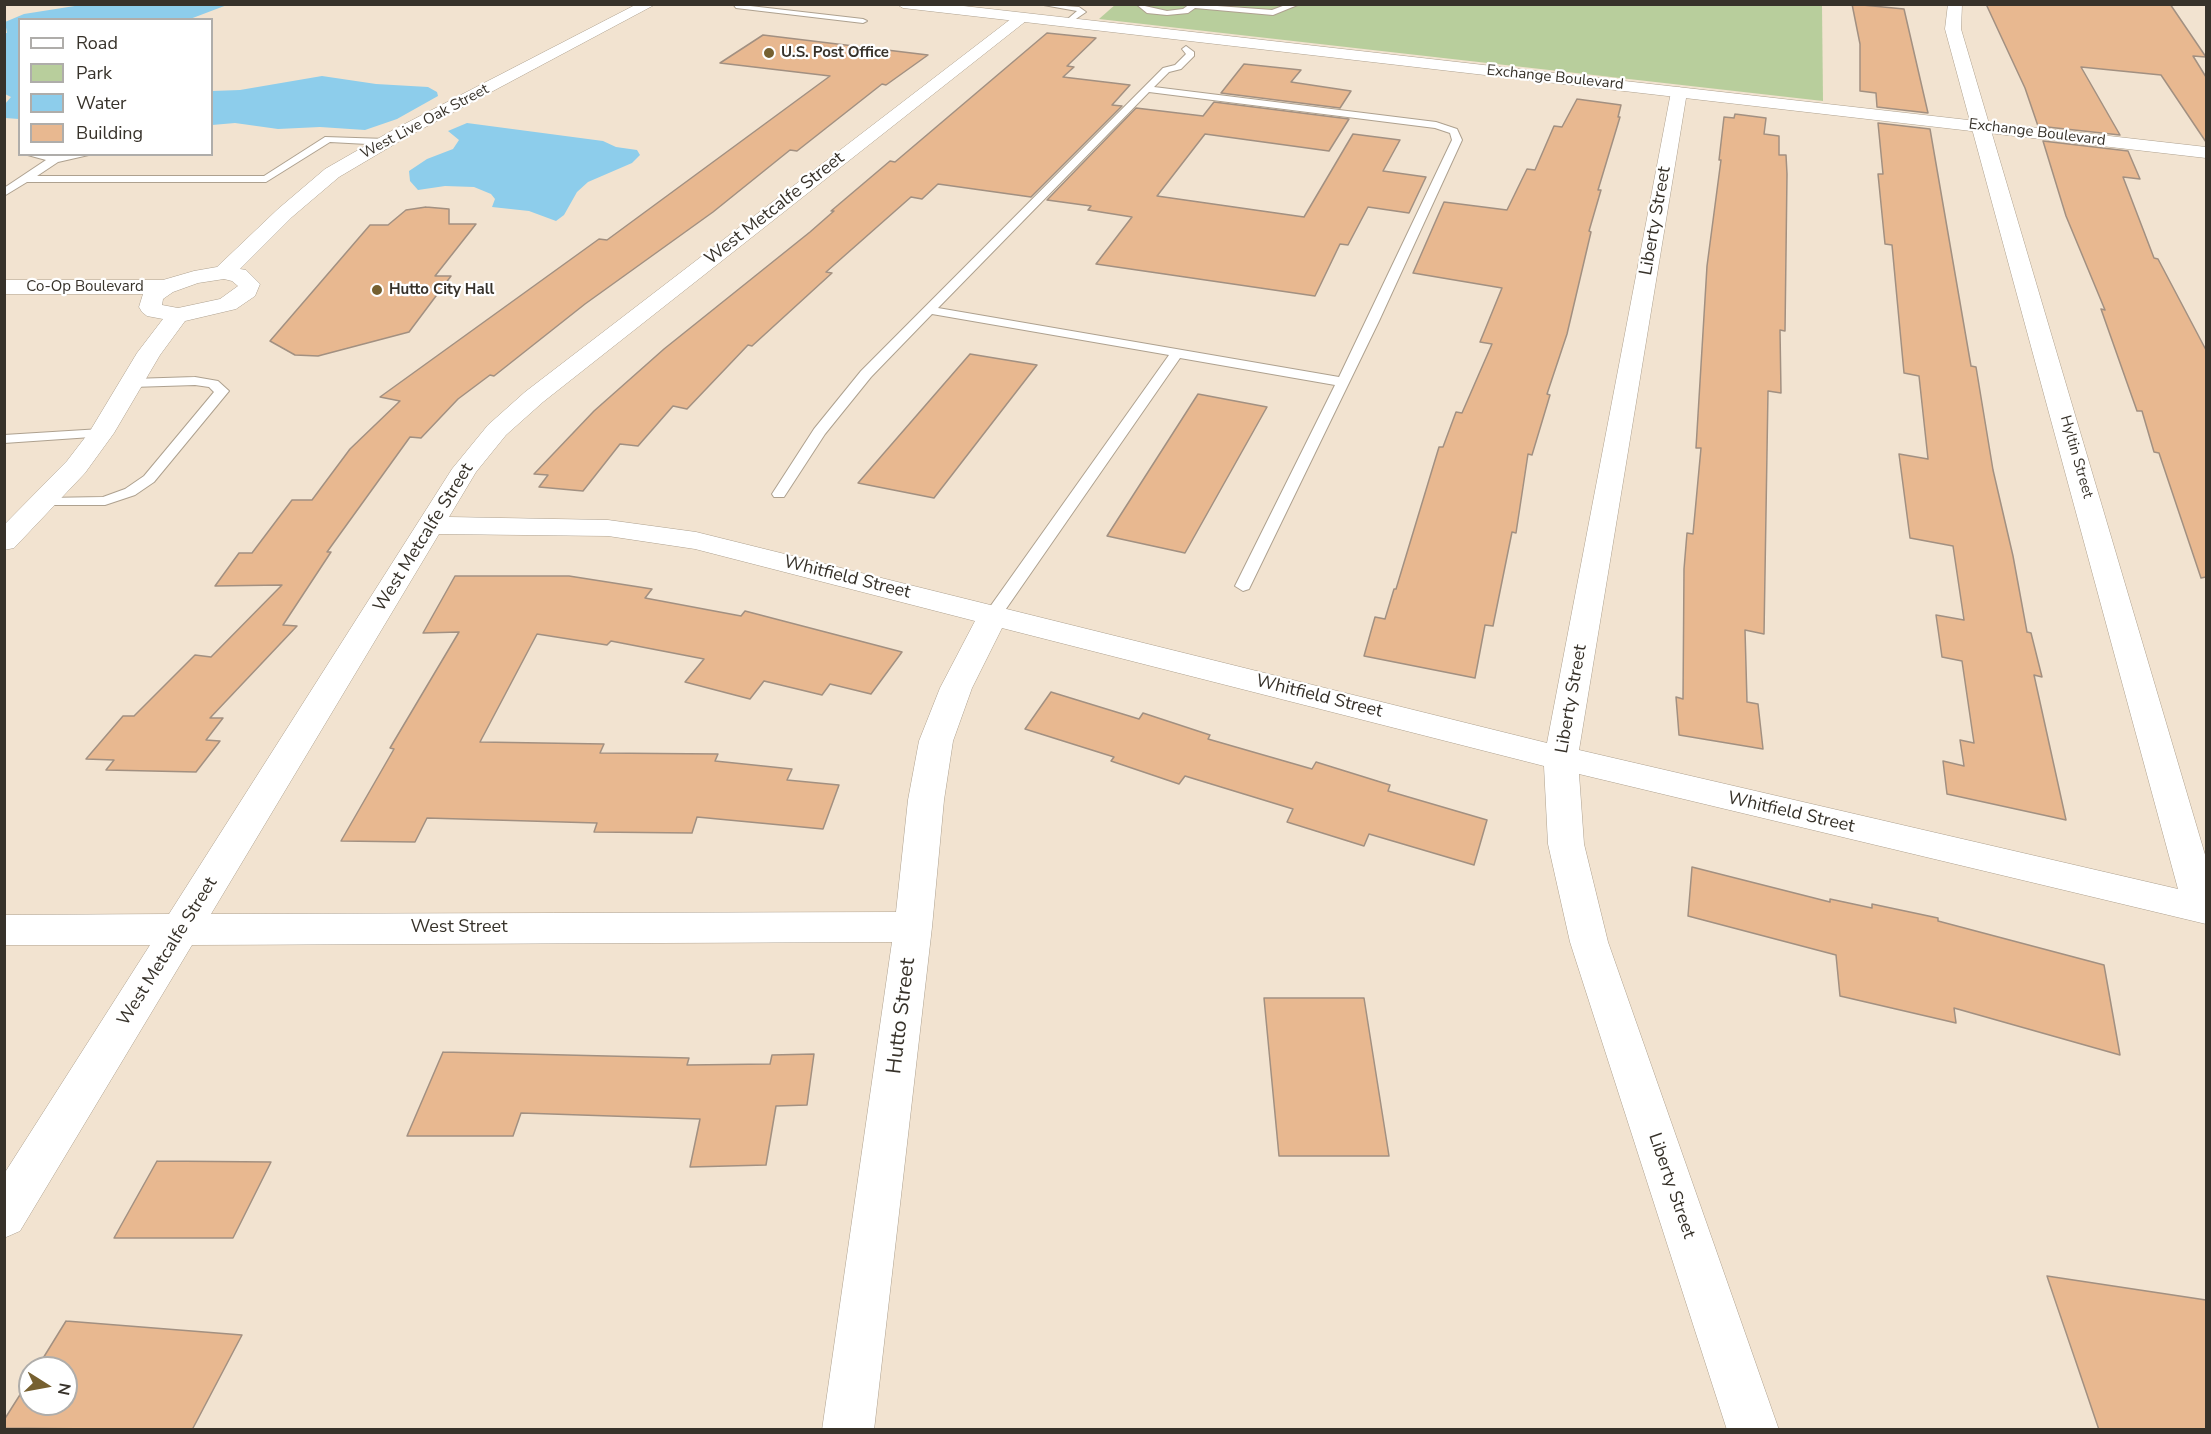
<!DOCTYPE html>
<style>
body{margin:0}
#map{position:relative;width:2211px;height:1434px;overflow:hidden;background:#f2e3d0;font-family:"Nunito Sans",sans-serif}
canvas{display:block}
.frame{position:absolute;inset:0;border:6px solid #37322a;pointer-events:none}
.legend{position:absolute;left:18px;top:18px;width:195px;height:138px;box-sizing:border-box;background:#fff;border:2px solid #afadaa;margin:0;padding:8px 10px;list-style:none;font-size:18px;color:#37322a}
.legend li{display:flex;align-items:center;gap:12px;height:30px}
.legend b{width:30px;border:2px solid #afadaa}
.north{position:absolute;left:18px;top:1356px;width:60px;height:60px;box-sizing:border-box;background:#fff;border:2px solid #afadaa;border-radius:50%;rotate:101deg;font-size:16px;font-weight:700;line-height:24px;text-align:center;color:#37322a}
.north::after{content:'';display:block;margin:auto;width:21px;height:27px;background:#766030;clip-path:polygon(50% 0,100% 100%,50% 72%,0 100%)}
</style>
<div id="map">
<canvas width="2211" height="1434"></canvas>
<div class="frame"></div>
<ul class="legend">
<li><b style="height:8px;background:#fff"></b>Road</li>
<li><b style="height:16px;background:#b8ce9c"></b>Park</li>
<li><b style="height:16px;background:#8dcdeb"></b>Water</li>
<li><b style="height:16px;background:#e8b890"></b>Building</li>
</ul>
<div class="north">N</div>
</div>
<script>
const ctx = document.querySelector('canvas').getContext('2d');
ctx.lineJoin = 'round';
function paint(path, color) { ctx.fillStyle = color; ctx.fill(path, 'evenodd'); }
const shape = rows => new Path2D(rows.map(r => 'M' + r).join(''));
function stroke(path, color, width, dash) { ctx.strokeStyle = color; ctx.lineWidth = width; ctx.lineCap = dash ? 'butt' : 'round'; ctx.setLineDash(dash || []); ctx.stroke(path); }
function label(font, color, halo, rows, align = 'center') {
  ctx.font = font + ' "Nunito Sans",sans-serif'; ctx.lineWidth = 4.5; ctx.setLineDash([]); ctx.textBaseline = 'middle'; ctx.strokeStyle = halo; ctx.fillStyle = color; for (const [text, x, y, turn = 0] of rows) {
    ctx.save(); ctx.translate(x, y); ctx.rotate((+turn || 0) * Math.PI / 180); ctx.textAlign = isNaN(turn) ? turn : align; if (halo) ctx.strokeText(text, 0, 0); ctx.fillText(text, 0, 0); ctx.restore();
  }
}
const green = shape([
 [1116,4,1822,5,1823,101,1099,19]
]);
const water = shape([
 [81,5,81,4,227,5,190,19,20,20,19,119,5,118,5,104,11,97,5,94,4,33,7,33,5,22,24,14],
 [322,76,376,84,428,87,437,92,438,96,397,119,365,130,320,127,278,129,235,123,212,125,212,91,240,90],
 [467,123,603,141,616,147,637,150,640,155,632,163,588,182,577,192,564,215,556,221,529,211,492,207,495,199,491,194,474,187,445,186,418,190,410,181,409,171,427,159,453,149,459,140,448,131]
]);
const stream = shape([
 [4,4,8,4,4,6,4,4]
]);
const building = shape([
 [1852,4,1904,9,1928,113,1877,107,1876,93,1860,91,1860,44,1852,4],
 [1986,4,2170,4,2206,57,2193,56,2206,77,2206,142,2161,75,2081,67,2120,135,2038,126,2025,88,1986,4],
 [1047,33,1096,38,1067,66,1074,67,1063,77,1130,85,1112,105,1122,106,1031,197,938,184,922,199,911,197,826,272,832,273,752,346,748,345,687,409,673,406,638,446,620,444,583,491,539,487,548,475,534,474,594,411,664,349,810,232,834,211,831,211,890,161,895,162,1047,33],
 [763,35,928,55,886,85,882,84,797,151,790,150,713,212,585,304,494,376,490,375,458,399,421,438,410,437,327,552,331,552,283,625,297,626,210,718,223,718,206,740,220,741,196,772,106,770,114,760,86,759,123,716,134,716,195,655,211,657,282,585,215,586,239,553,252,553,292,500,312,500,350,449,400,401,380,397,599,239,607,240,830,76,720,63,763,35],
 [1244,64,1301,70,1291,82,1351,91,1340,108,1221,93,1244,64],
 [1577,99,1621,105,1618,117,1620,117,1598,190,1601,190,1589,231,1591,232,1567,334,1547,394,1550,395,1532,455,1528,454,1516,533,1512,532,1493,626,1485,625,1475,678,1364,656,1375,617,1385,619,1394,589,1396,589,1439,447,1443,447,1456,412,1462,413,1492,344,1480,342,1502,288,1413,273,1444,202,1507,210,1527,169,1535,170,1554,126,1562,127,1577,99],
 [1214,102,1349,119,1329,151,1205,134,1157,196,1304,217,1353,134,1400,140,1383,171,1426,177,1409,213,1368,207,1348,245,1340,244,1315,296,1096,264,1132,217,1088,210,1091,206,1047,200,1136,108,1203,116,1214,102],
 [1735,114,1766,118,1764,134,1779,136,1779,155,1786,155,1787,174,1785,331,1780,330,1781,393,1768,391,1764,634,1745,630,1747,702,1758,704,1763,749,1679,735,1676,697,1683,699,1684,569,1687,533,1693,534,1701,448,1696,448,1707,266,1721,160,1719,160,1724,117,1734,118,1735,114],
 [1878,123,1930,129,1971,366,1976,367,1993,470,2013,556,2027,632,2031,633,2042,677,2034,675,2066,820,1947,794,1943,761,1964,766,1960,740,1974,743,1962,661,1942,657,1936,615,1964,620,1953,546,1910,538,1899,454,1928,459,1919,376,1904,373,1892,245,1885,244,1878,174,1883,174,1878,123],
 [2043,141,2128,151,2140,179,2123,177,2154,258,2158,259,2206,350,2206,577,2201,578,2159,453,2154,452,2142,411,2137,411,2101,309,2105,310,2066,216,2043,141],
 [426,207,449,209,449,224,476,224,435,276,451,276,409,332,318,356,295,355,270,341,370,225,388,225,406,210,426,207],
 [970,354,1037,365,934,498,858,483,970,354],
 [1198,394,1267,407,1185,553,1107,536,1198,394],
 [455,576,569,576,652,589,645,598,741,616,745,611,902,652,871,694,830,684,822,695,764,681,750,699,685,682,704,659,611,641,607,645,537,634,480,742,604,744,600,753,718,754,715,761,792,769,787,780,839,785,823,829,697,817,692,833,594,832,597,823,427,818,415,842,341,841,394,749,390,748,459,632,423,633,455,576],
 [1051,692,1139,719,1143,713,1210,735,1208,739,1312,769,1316,762,1390,785,1388,791,1487,820,1474,865,1369,834,1364,846,1287,822,1293,809,1185,776,1179,784,1111,761,1114,757,1025,729,1051,692],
 [1692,867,1830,902,1830,899,1872,908,1872,904,1938,918,1938,921,2104,965,2120,1055,1954,1008,1956,1023,1840,996,1836,955,1688,916,1692,867],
 [1264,998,1364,998,1389,1156,1279,1156,1264,998],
 [443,1052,689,1058,687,1065,770,1064,772,1055,814,1054,807,1105,776,1106,766,1165,690,1167,700,1119,521,1113,513,1136,407,1136,443,1052],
 [157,1161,271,1162,233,1238,114,1238,157,1161],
 [2047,1276,2206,1300,2206,1430,2099,1430,2047,1276],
 [66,1321,242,1335,192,1430,4,1428,4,1420,30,1379,30,1404,66,1404,66,1368,37,1368,66,1321]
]);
const service = shape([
 [733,4,863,19,867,21,863,23,736,8,733,4],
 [1038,4,1079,7,1086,12,1067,25,1063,23,1077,11,1038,4],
 [1136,4,1167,11,1183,9,1190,4,1272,10,1288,4,1300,4,1273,15,1195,8,1188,13,1167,15,1147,13,1136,4],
 [1186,46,1194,52,1194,56,1181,69,1169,72,1154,87,1436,122,1457,129,1462,140,1379,321,1249,589,1243,591,1235,586,1335,385,1180,358,999,619,993,620,985,615,987,611,1169,355,932,314,871,377,825,434,784,497,774,497,772,494,814,429,861,371,1163,68,1175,65,1186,54,1182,49,1186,46],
 [1149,92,1435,128,1450,133,1452,140,1339,377,938,308,1149,92],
 [325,137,386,139,391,142,386,145,330,142,266,182,27,182,4,196,4,188,46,160,24,154,93,154,58,162,37,176,264,176,325,137],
 [195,377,218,381,229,391,154,482,135,495,105,505,40,505,38,502,40,499,45,498,103,497,125,489,144,476,214,392,209,387,195,385,132,387,125,383,132,379,195,377],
 [101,429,106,430,106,436,4,443,4,435,101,429]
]);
const minor = shape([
 [637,4,656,4,405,138,339,177,292,217,240,269,246,270,260,284,255,296,236,309,185,321,160,355,114,433,85,473,14,548,4,550,4,525,67,461,90,431,137,353,163,319,147,316,142,312,139,307,143,294,4,294,4,280,163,280,194,271,217,267,278,209,325,169,393,130,637,4],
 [224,279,232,281,238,286,220,299,178,308,162,305,163,299,173,292,198,283,224,279],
 [1948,4,1962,4,1961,29,2206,858,2206,924,1579,774,1584,844,1608,942,1779,1430,1727,1430,1570,942,1548,844,1544,766,1002,628,972,688,953,741,944,800,932,927,874,1430,822,1430,892,942,192,945,20,1231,4,1238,4,1174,150,945,4,945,4,915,169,914,452,469,488,425,525,392,1016,15,1021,14,1026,15,1028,18,1026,21,543,402,506,435,476,472,449,517,608,520,696,532,1547,743,1671,92,1679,87,1687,92,1579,750,2178,889,1945,29,1948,4],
 [439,534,608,536,695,549,975,621,940,688,919,741,908,800,896,912,211,914,439,534]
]);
const tertiary = shape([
 [896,4,946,4,2206,147,2206,158,903,8,896,4]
]);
const markers = [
 [769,53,6,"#766030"],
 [377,290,6,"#766030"]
];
const farPoinames = [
 ["U.S. Post Office",781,53],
 ["Hutto City Hall",389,290]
];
const farStreetnames = [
 ["Exchange Boulevard",1555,78,6],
 ["West Live Oak Street",425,122,-28],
 ["Exchange Boulevard",2037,133,7],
 ["Co-Op Boulevard",85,287],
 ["Hyltin Street",2076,457,74]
];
const streetNames = [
 ["West Metcalfe Street",775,209,-38],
 ["Liberty Street",1656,221,-80],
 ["West Metcalfe Street",424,538,-58],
 ["Whitfield Street",847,578,14],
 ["Whitfield Street",1319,697,14],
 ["Liberty Street",1572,699,-80],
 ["Whitfield Street",1791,813,13],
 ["West Street",459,928],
 ["West Metcalfe Street",168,952,-58],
 ["Liberty Street",1671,1186,71]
];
const nearStreetnames = [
 ["Hutto Street",902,1016,-83]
];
paint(green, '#b8ce9c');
paint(water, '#8dcdeb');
paint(stream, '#8dcdeb');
paint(building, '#e8b890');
stroke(building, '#a29081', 1.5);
stroke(service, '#aea18f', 2);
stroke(minor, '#aea18f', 1);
stroke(tertiary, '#aea18f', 1);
paint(service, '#fff');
paint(minor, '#fff');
paint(tertiary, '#fff');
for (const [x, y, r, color] of markers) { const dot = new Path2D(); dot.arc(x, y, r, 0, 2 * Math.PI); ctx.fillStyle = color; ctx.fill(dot); stroke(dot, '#fff', 2); }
label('bold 15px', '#37322a', '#fff', farPoinames, 'left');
label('15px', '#37322a', '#fff', farStreetnames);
label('18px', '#37322a', '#fff', streetNames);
label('21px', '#37322a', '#fff', nearStreetnames);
</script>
